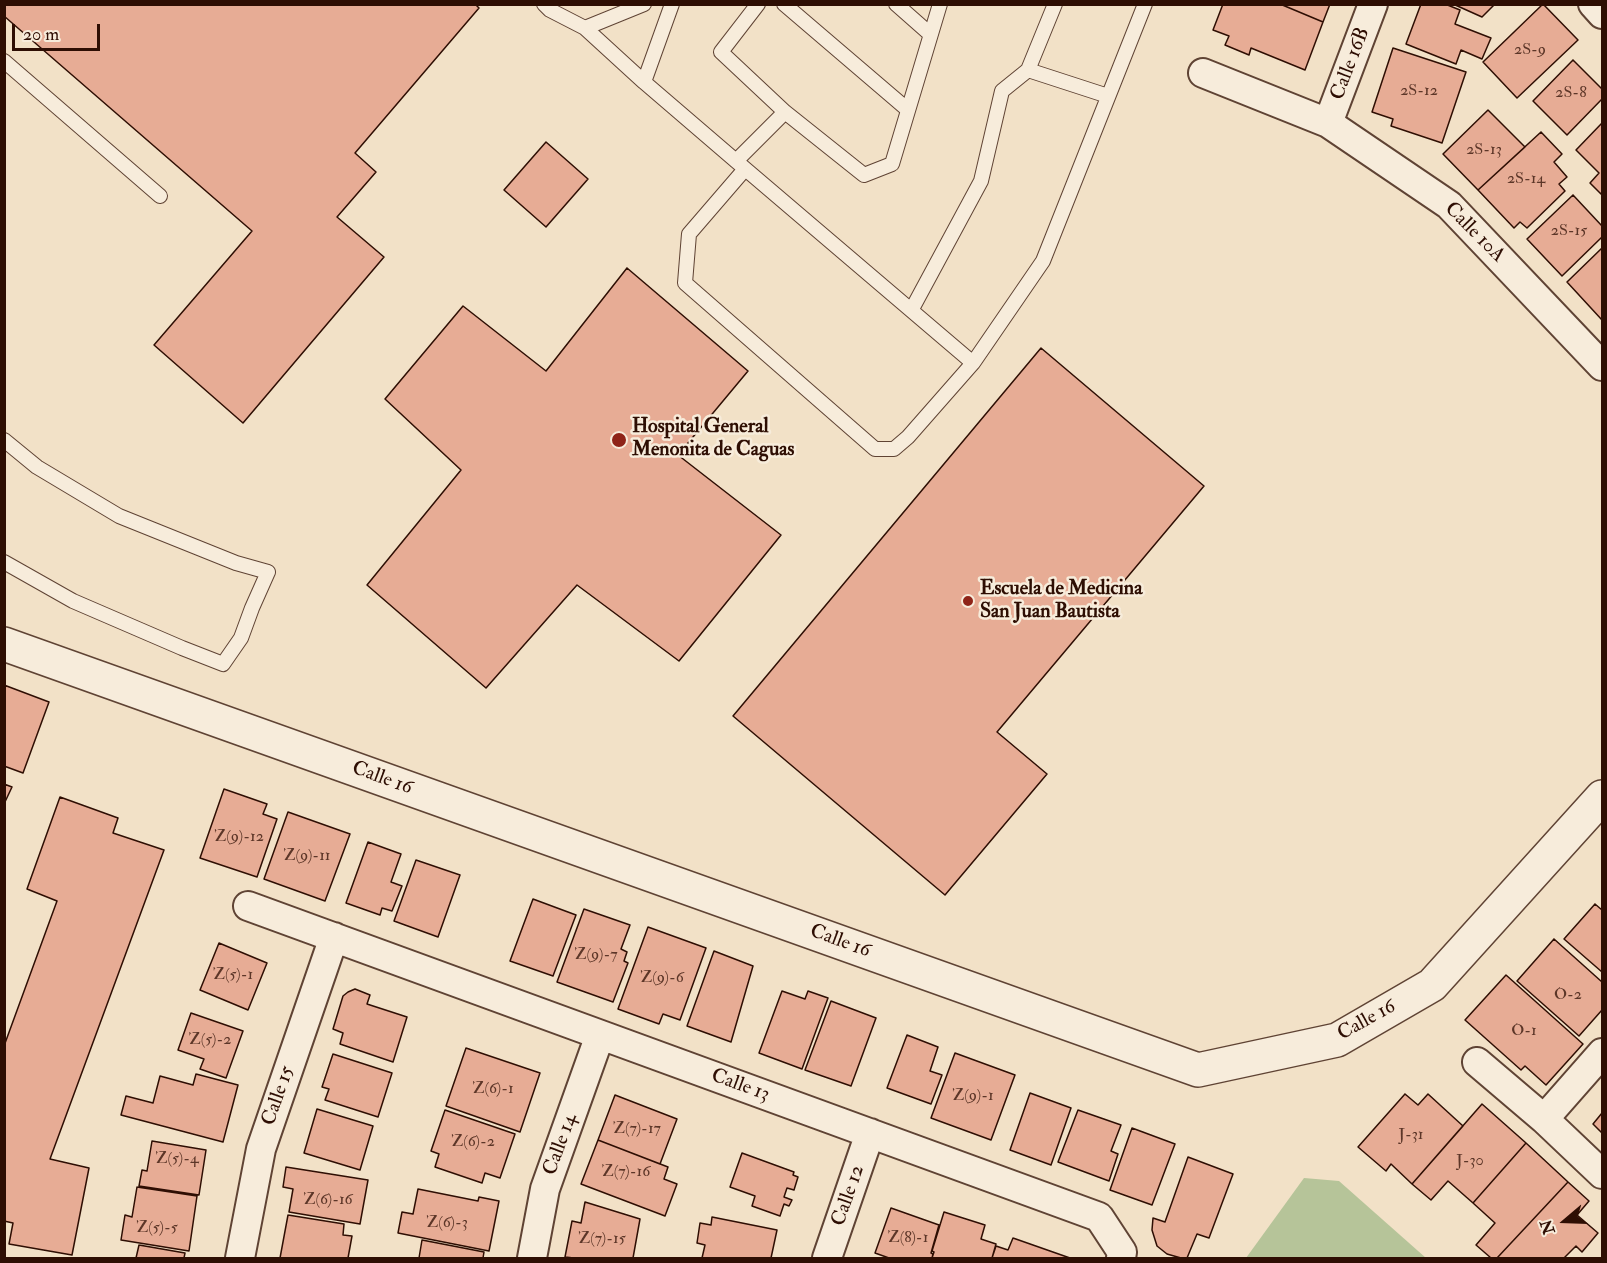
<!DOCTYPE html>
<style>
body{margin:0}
#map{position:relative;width:1607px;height:1263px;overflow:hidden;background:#f2e1c7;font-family:"IM FELL Double Pica",serif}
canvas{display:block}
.frame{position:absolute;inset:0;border:6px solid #2e0e03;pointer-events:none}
.north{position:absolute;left:1535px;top:1191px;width:60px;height:60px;-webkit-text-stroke:4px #f7ecdb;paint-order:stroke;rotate:251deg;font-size:16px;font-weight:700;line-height:24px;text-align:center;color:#2e0e03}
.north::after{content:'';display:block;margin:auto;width:21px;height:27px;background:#2e0e03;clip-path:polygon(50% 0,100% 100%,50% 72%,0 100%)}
.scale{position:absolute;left:12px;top:24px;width:88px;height:27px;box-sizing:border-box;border:3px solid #2e0e03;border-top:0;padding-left:8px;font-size:18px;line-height:21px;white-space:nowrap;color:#2e0e03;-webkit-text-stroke:4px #f7ecdb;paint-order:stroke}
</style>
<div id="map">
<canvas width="1607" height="1263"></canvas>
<div class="frame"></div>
<div class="north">N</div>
<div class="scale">20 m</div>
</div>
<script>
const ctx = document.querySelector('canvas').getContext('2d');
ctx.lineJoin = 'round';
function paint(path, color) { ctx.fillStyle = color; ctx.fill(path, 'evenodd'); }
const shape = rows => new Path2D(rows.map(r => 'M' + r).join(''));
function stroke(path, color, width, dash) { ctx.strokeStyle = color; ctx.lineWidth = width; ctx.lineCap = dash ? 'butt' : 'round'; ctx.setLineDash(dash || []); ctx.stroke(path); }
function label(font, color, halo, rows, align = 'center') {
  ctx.font = font + ' "IM FELL Double Pica",serif'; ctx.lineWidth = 5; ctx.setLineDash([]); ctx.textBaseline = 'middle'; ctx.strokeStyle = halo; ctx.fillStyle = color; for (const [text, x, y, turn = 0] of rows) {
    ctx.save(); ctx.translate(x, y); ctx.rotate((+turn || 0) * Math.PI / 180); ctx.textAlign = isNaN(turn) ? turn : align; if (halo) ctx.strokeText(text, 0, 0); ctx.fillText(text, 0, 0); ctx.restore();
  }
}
const green = shape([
 [1304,1178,1339,1181,1426,1258,1246,1258]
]);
const building = shape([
 [4,4,475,4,479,8,355,153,376,172,337,217,384,257,243,423,154,345,252,231,4,16,4,4],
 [1223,4,1280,4,1323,22,1305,70,1251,48,1249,55,1225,45,1229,36,1213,30,1223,4],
 [1280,4,1330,4,1323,22,1280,4],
 [1421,4,1445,4,1460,10,1455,24,1491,38,1482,59,1461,50,1456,64,1406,44,1421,4],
 [1453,4,1495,4,1482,17,1453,4],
 [1543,4,1578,40,1517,98,1483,62,1543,4],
 [1393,48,1466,72,1442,143,1391,126,1393,119,1372,112,1393,48],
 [1573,60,1602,89,1602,99,1567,135,1533,101,1573,60],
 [1488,110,1525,147,1478,190,1443,154,1488,110],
 [1602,123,1602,192,1601,194,1590,183,1599,173,1576,150,1602,123],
 [1541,132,1562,154,1554,162,1567,177,1559,184,1565,191,1527,228,1520,222,1514,228,1478,190,1541,132],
 [546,142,588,179,546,227,504,190,546,142],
 [1573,195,1602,226,1602,237,1562,276,1527,239,1573,195],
 [1602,248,1602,320,1567,282,1602,248],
 [627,268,748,371,678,455,781,535,679,661,577,585,486,688,367,585,461,470,385,399,463,306,546,371,627,268],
 [1041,348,1204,486,997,732,1047,774,945,895,733,716,1041,348],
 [4,685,49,702,23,773,4,766,4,685],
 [4,784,12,787,4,804,4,784],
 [224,789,267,804,263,814,277,819,257,877,200,858,224,789],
 [60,797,118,818,113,833,164,850,50,1159,89,1168,72,1255,9,1244,13,1223,4,1221,4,1046,57,901,27,889,60,797],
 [288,812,350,834,325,901,264,879,288,812],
 [368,842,401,854,391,882,402,886,392,911,382,908,380,915,346,903,368,842],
 [416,860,460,875,438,937,394,921,416,860],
 [533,899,576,915,553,976,510,961,533,899],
 [1595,904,1602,910,1602,972,1564,939,1595,904],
 [584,909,630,925,621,949,627,952,624,961,628,963,613,1002,557,982,584,909],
 [648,927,706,948,680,1020,663,1014,659,1024,618,1009,648,927],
 [1554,939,1602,982,1602,1010,1579,1036,1517,981,1554,939],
 [219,943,267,963,248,1010,200,990,219,943],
 [714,951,753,966,731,1042,687,1026,714,951],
 [1506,975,1583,1044,1546,1085,1525,1066,1521,1070,1465,1020,1506,975],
 [355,989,370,995,367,1004,407,1017,393,1062,340,1044,343,1033,333,1029,343,996,348,992,355,989],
 [782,991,805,999,808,991,828,998,802,1069,759,1053,782,991],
 [831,1001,876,1018,851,1086,805,1070,831,1001],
 [191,1013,243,1031,226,1078,200,1069,204,1059,178,1050,191,1013],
 [907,1035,938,1047,930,1071,942,1075,931,1104,887,1088,907,1035],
 [466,1048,540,1073,520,1132,446,1106,466,1048],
 [955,1053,1015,1075,991,1140,931,1118,955,1053],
 [333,1054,392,1073,378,1117,325,1100,329,1089,322,1087,333,1054],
 [196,1074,238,1085,223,1142,121,1115,126,1096,153,1103,160,1076,193,1085,196,1074],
 [1030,1093,1071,1108,1051,1165,1010,1150,1030,1093],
 [1405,1094,1418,1105,1428,1094,1463,1126,1412,1184,1391,1164,1386,1171,1358,1147,1405,1094],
 [615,1095,677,1119,660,1164,598,1140,615,1095],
 [1482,1104,1526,1143,1473,1203,1448,1181,1431,1200,1412,1184,1482,1104],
 [317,1109,373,1126,360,1170,304,1153,317,1109],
 [445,1110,515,1134,500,1178,485,1173,482,1183,435,1167,439,1154,431,1151,445,1110],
 [1078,1110,1121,1125,1111,1151,1118,1154,1109,1181,1058,1162,1078,1110],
 [1602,1113,1602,1133,1593,1124,1602,1113],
 [1132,1128,1175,1144,1152,1205,1110,1190,1132,1128],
 [598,1140,668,1167,664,1179,677,1184,665,1216,581,1184,598,1140],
 [152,1141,206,1150,199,1195,139,1186,142,1170,147,1171,152,1141],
 [1526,1143,1568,1182,1497,1258,1491,1258,1476,1245,1495,1223,1473,1203,1526,1143],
 [742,1153,794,1172,793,1175,798,1177,794,1190,787,1188,784,1197,792,1200,789,1206,784,1204,780,1216,752,1206,755,1196,730,1187,742,1153],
 [1188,1157,1233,1174,1209,1238,1197,1234,1187,1258,1181,1258,1167,1254,1157,1246,1152,1230,1153,1218,1165,1222,1188,1157],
 [286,1167,368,1180,360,1224,289,1212,293,1189,283,1187,286,1167],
 [1568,1182,1589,1201,1577,1215,1598,1233,1582,1252,1576,1246,1564,1258,1497,1258,1568,1182],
 [137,1187,197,1196,189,1251,121,1240,125,1215,132,1217,137,1187],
 [418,1189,478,1201,479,1197,499,1201,489,1251,398,1233,402,1212,413,1214,418,1189],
 [585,1202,640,1219,633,1258,574,1258,565,1257,572,1221,581,1223,585,1202],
 [891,1208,939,1225,931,1253,933,1254,932,1258,889,1258,875,1253,891,1208],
 [944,1212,985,1225,981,1239,996,1244,992,1258,932,1258,934,1252,932,1251,944,1212],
 [288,1215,344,1224,343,1235,352,1236,348,1258,280,1258,288,1215],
 [712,1217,777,1230,771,1258,702,1258,705,1245,697,1243,700,1223,711,1225,712,1217],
 [1013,1238,1070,1258,992,1258,996,1246,1008,1250,1013,1238],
 [422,1240,484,1252,483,1258,419,1258,422,1240],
 [139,1245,185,1253,184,1258,136,1258,139,1245]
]);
const service = shape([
 [544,4,550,10,585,28,644,4],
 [758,4,721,52,785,112,864,175,892,164,940,4],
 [784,4,908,110],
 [896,4,930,34],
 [1055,4,1028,70,1108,96],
 [585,28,644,82,736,161,973,363,1043,261,1145,4],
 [4,61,160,196],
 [644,82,672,4],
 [736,161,785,112],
 [745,169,689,234,685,283,875,449,894,449,908,437,973,363],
 [912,309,981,181,1002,91,1028,70],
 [4,440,37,467,119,516,236,563,268,572,252,608,241,638,223,664,182,648,73,601,4,562]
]);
const minor = shape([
 [1593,4,1602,14],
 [1203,73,1328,123,1449,205,1602,366],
 [1328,123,1373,4],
 [248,906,1099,1217,1122,1252,1121,1258],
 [1477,1062,1544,1119,1602,1174],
 [1544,1119,1602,1053],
 [240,1258,261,1149,334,937],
 [532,1258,545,1189,600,1035],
 [827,1258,870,1133]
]);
const tertiary = shape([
 [4,644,1198,1070,1337,1040,1432,985,1602,797]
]);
const markers = [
 [619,440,8,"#8f2418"],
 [968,601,6,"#8f2418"]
];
const numberNames = [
 ["2S-9",1530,51],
 ["2S-12",1419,92],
 ["2S-8",1571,94],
 ["2S-13",1484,151],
 ["2S-14",1526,180],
 ["2S-15",1569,232],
 ["Z(9)-12",239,838],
 ["Z(9)-11",307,857],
 ["Z(9)-7",596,956],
 ["Z(5)-1",233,976],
 ["Z(9)-6",662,979],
 ["O-2",1568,996],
 ["O-1",1524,1032],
 ["Z(5)-2",210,1041],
 ["Z(6)-1",493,1090],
 ["Z(9)-1",973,1097],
 ["Z(7)-17",637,1130],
 ["J-31",1411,1136],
 ["Z(6)-2",473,1143],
 ["Z(5)-4",177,1160],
 ["J-30",1470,1162],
 ["Z(7)-16",626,1173],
 ["Z(6)-16",328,1201],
 ["Z(6)-3",447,1224],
 ["Z(5)-5",157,1229],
 ["Z(8)-1",908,1239],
 ["Z(7)-15",602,1240]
];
const streetNames = [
 ["Calle 16B",1351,64,-69],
 ["Calle 10A",1474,233,45],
 ["Calle 16",382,779,20],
 ["Calle 16",840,942,20],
 ["Calle 16",1367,1021,-29],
 ["Calle 13",740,1086,20],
 ["Calle 15",279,1096,-71],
 ["Calle 14",561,1145,-70],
 ["Calle 12",849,1196,-71]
];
const poiNames = [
 ["Hospital General",632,428],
 ["Menonita de Caguas",632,451],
 ["Escuela de Medicina",980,590],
 ["San Juan Bautista",980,613]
];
paint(green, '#b6c499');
paint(building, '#e7ac95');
stroke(building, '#2e0e03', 1.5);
stroke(service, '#5f4334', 16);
stroke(minor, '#5f4334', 32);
stroke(tertiary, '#5f4334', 36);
stroke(service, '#f7ecdb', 14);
stroke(minor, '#f7ecdb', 28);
stroke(tertiary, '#f7ecdb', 33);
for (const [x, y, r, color] of markers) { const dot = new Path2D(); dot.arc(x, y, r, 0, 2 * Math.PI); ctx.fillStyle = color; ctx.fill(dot); stroke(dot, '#f7ecdb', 2); }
label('16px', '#5c3628', null, numberNames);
label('20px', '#2e0e03', '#f7ecdb', streetNames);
label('bold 20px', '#2e0e03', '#f7ecdb', poiNames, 'left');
</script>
